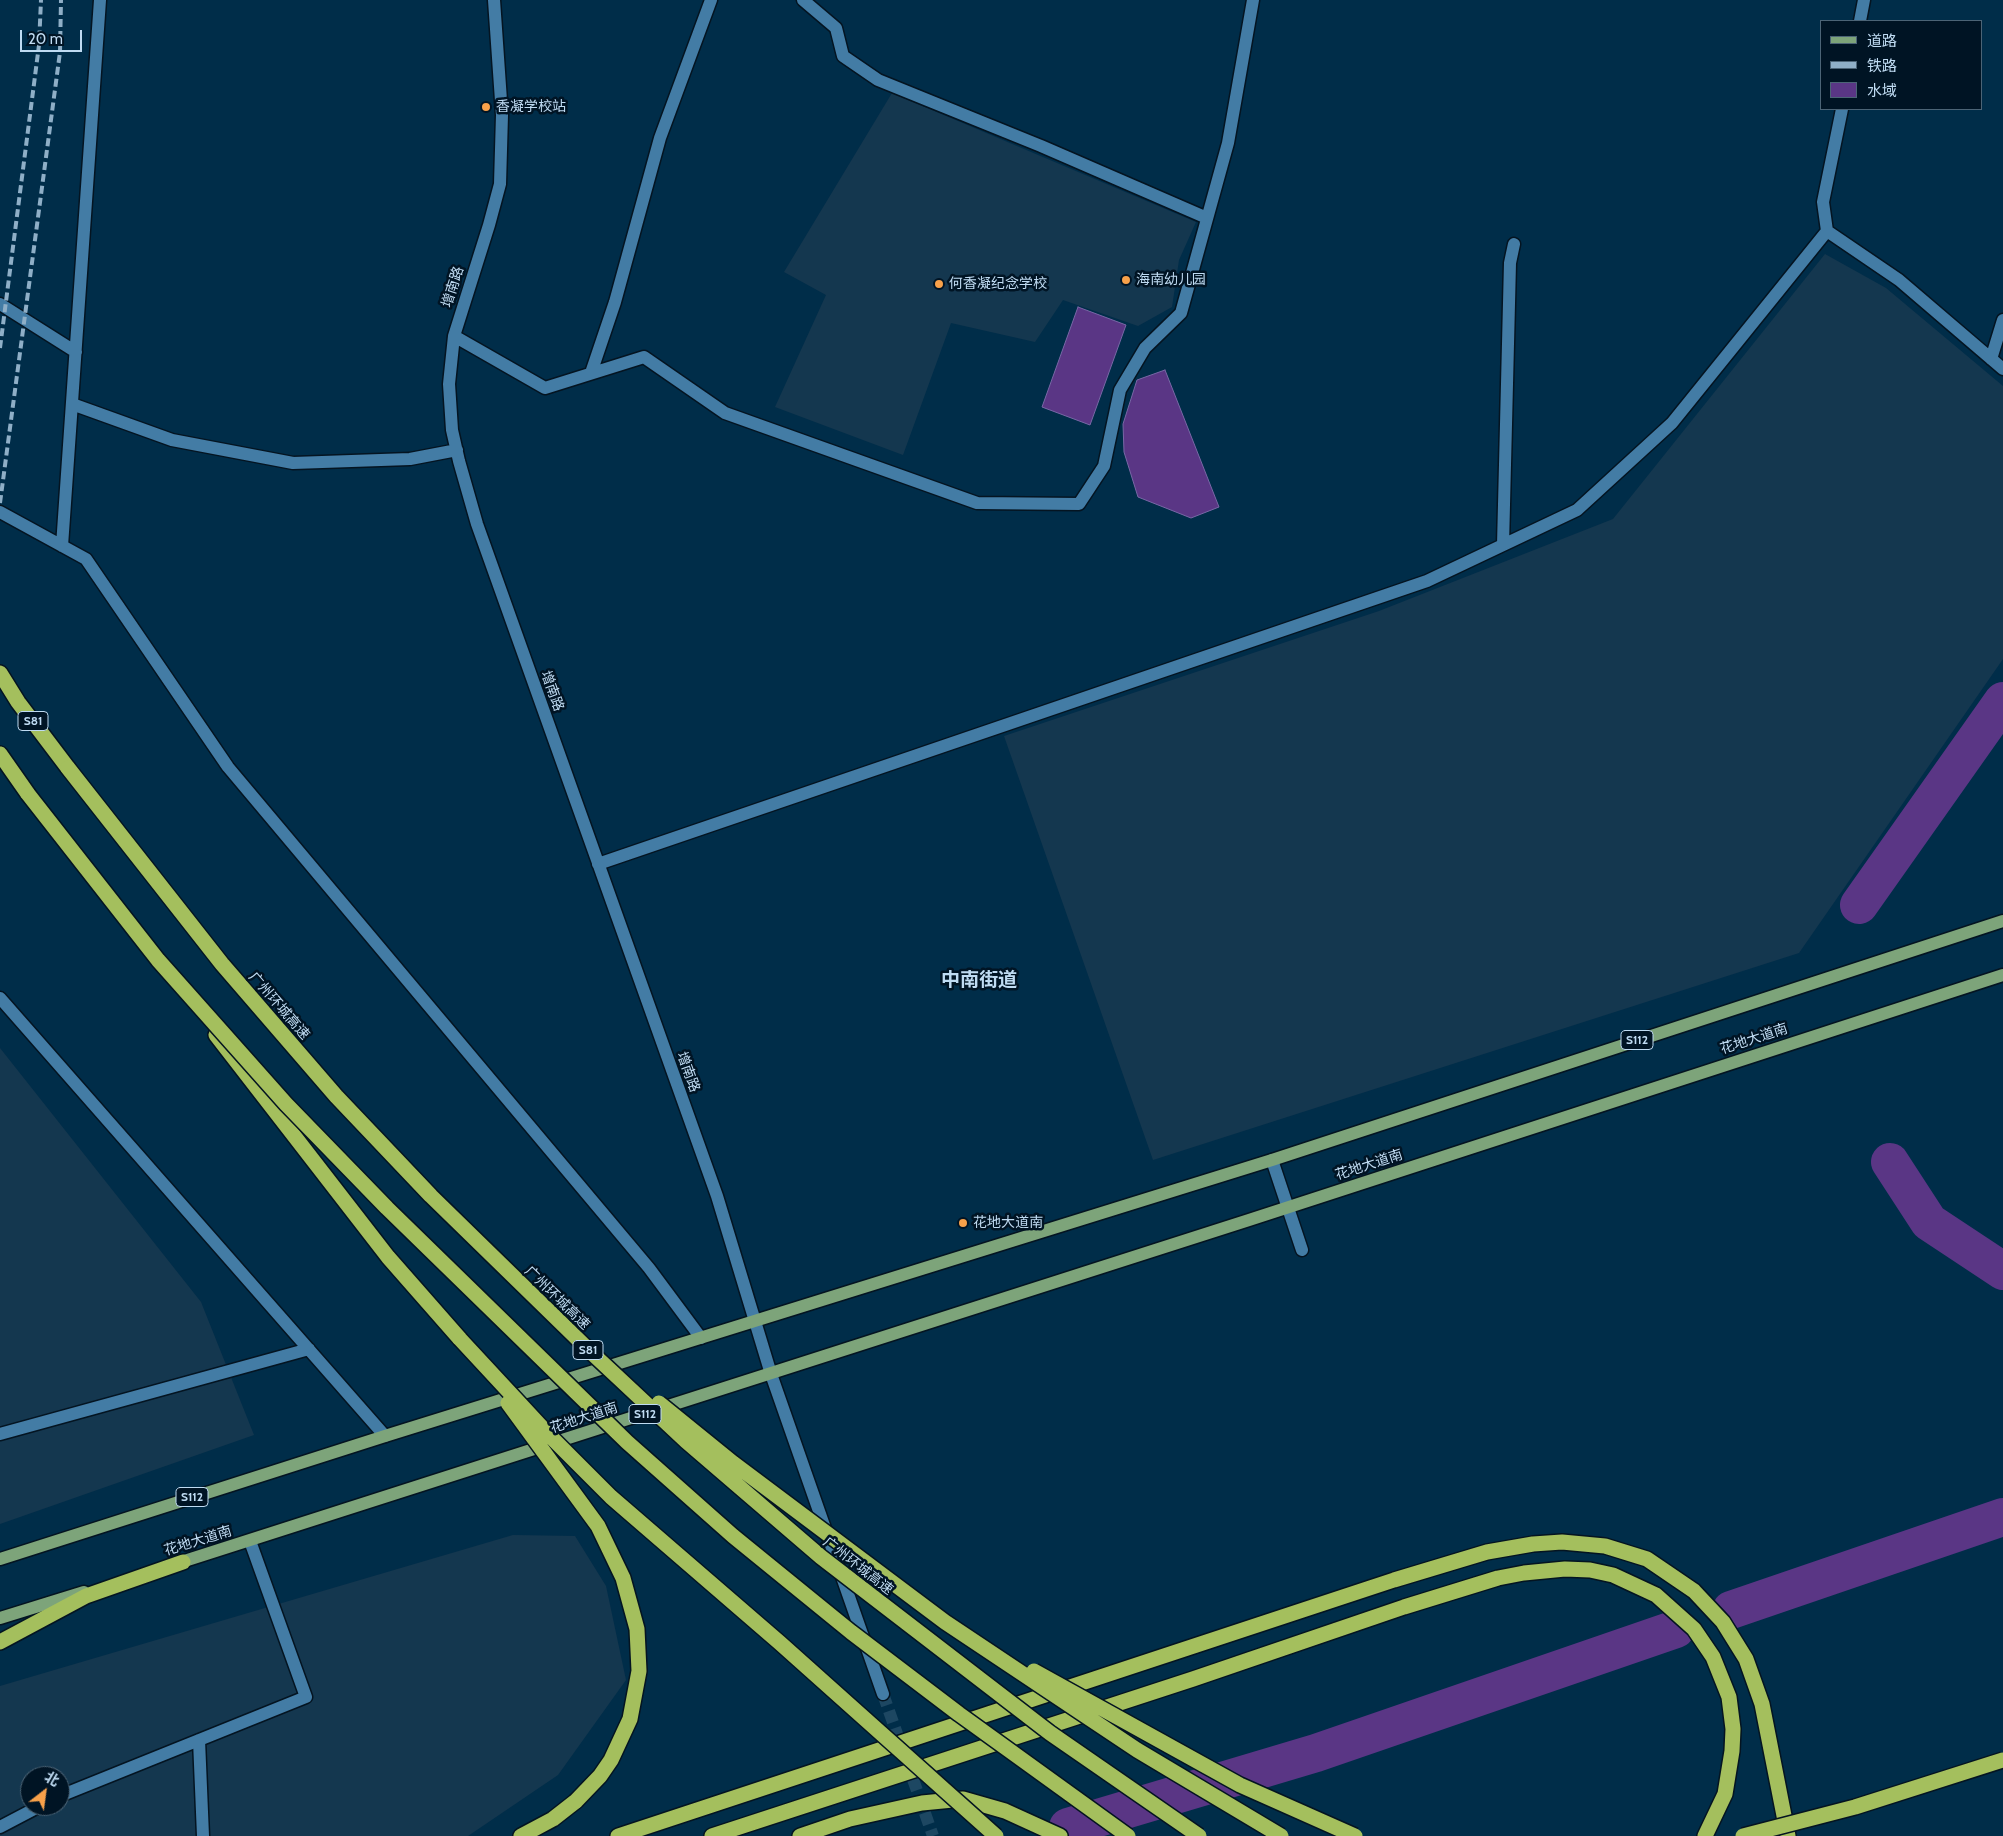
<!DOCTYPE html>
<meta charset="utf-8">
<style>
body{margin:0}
#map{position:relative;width:2003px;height:1836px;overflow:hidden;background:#002d49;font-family:Cabin,"Noto Sans SC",sans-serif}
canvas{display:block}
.legend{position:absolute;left:1820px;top:20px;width:162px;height:90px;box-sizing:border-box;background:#001424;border:1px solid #4c6476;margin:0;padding:6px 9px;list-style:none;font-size:15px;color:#bfdbf2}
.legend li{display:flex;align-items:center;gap:10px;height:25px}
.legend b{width:25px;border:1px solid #4c6476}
.north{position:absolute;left:20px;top:1766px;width:50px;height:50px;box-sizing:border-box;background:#001424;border:1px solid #4c6476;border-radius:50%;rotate:30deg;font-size:14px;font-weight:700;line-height:20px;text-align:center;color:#bfdbf2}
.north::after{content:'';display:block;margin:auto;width:18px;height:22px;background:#f8a14a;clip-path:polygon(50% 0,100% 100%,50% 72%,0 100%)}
.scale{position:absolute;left:20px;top:30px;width:62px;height:22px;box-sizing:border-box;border:2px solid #bfdbf2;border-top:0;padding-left:6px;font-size:15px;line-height:18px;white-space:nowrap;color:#bfdbf2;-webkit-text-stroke:4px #001424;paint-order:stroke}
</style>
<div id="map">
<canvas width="2003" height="1836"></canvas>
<ul class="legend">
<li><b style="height:6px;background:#7da47a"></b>道路</li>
<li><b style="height:6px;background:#8fafc7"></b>铁路</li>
<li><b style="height:14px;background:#5a3685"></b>水域</li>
</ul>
<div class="north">北</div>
<div class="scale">20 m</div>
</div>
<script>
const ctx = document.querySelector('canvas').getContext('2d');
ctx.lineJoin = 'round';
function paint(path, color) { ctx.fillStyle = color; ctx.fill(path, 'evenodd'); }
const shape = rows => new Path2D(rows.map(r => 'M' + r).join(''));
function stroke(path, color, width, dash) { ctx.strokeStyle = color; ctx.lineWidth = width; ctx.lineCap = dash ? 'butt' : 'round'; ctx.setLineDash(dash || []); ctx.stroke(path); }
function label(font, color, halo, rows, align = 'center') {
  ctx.font = font + ' Cabin,"Noto Sans SC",sans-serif'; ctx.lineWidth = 5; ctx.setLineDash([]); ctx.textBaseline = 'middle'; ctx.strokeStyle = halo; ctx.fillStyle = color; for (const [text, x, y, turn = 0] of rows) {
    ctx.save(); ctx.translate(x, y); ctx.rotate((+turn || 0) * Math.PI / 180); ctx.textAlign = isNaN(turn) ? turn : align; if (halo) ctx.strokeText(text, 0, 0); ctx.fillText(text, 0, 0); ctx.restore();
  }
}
const built = shape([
 [892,93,1196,222,1179,260,1172,307,1138,326,1063,300,1035,342,951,323,903,455,775,407,826,295,784,272],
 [1825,254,1886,288,2003,386,2003,659,1799,953,1153,1160,1004,736,1379,611,1613,519],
 [0,1048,201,1302,254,1435,0,1524],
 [513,1535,575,1536,606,1586,626,1680,558,1775,468,1836,0,1836,0,1686],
 [30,1776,60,1776,60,1806,30,1806]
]);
const water = shape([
 [1078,307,1126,325,1090,425,1042,407,1078,307],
 [1165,370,1219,507,1191,518,1138,497,1124,452,1123,424,1137,380,1165,370]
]);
const river = shape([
 [1859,905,2003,701],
 [1890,1162,1929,1222,2003,1271],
 [1731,1610,2003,1517],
 [1068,1827,1316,1753,1676,1629]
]);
const minorTunnel = shape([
 [883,1694,933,1836]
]);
const minor = shape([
 [494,0,502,115,500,184,489,225,454,336,449,384,452,430,459,461,477,524,717,1196,771,1374,883,1694],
 [803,0,836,28,843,56,878,80,1041,146,1207,218],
 [1860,21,1864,0],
 [1842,109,1823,202,1827,231,1899,280,2003,369],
 [0,304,76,352],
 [454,336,545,388,644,357,725,413,977,503,1079,504,1104,466,1120,390,1145,348,1181,313,1228,143,1253,0],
 [1991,359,2003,320],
 [591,373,615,302,660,138,711,0],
 [72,404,172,440,293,463,410,459,457,450],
 [0,512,86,559,228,767,649,1268,701,1338],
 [1503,545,1510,263,1514,244],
 [62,546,100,0],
 [598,864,1427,581,1577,510,1672,423,1827,231],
 [0,998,385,1436],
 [1272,1160,1302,1250],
 [0,1434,309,1349],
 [199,1740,203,1836],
 [60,1796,306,1697,250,1541],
 [0,1827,40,1806]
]);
const major = shape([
 [0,1559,385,1436,1272,1160,2003,921],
 [175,1564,1249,1220,2003,975],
 [0,1618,84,1592]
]);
const highway = shape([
 [0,673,18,702,68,768],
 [0,754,28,794],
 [216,1035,388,1257,460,1339],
 [0,1642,86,1596,183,1562],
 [521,1836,553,1819,576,1801],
 [618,1836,1394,1580,1487,1552,1533,1544,1562,1542,1605,1546,1647,1559,1694,1591,1723,1622,1746,1659,1762,1704,1788,1836],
 [712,1836,1193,1679,1404,1607,1498,1578,1524,1573,1565,1569,1590,1570,1613,1575,1656,1595,1694,1629,1713,1657,1729,1697,1733,1729,1732,1751,1725,1794,1705,1836],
 [800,1836,850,1819,922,1803,963,1799,1005,1811,1060,1836]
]);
const rail = shape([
 [0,348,39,45,41,0],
 [0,503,60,52,61,0]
]);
const highwayBridge = shape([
 [68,768,222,964,336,1096,431,1196,594,1355,686,1441,821,1557,1050,1733,1199,1836],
 [28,794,158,960,286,1104,387,1208,627,1442,733,1536,851,1632,959,1714,1128,1836],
 [460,1339,549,1435,611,1497,780,1643,996,1836],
 [508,1403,598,1526,623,1578,637,1629,639,1671,630,1719,611,1760,600,1776,576,1801],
 [659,1403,733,1463,945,1622,1137,1750,1281,1836],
 [1034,1671,1240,1785,1355,1836],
 [1743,1836,1855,1807,2003,1760]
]);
const markers = [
 [486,107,5,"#f8a14a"],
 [1126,280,5,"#f8a14a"],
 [939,284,5,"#f8a14a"],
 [963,1223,5,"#f8a14a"]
];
const shields = [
 [33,721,30],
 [1637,1040,32],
 [588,1350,30],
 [645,1414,32],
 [192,1497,32]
];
const shieldNames = [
 ["S81",33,721],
 ["S112",1637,1040],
 ["S81",588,1350],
 ["S112",645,1414],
 ["S112",192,1497]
];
const poiNames = [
 ["香凝学校站",496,107],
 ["海南幼儿园",1136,280],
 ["何香凝纪念学校",949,284],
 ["花地大道南",973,1223]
];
const streetNames = [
 ["增南路",453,287,-72],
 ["增南路",552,691,70],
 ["广州环城高速",279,1006,49],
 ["花地大道南",1754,1039,-18],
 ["增南路",688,1072,70],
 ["花地大道南",1369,1165,-18],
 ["广州环城高速",557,1298,44],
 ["花地大道南",584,1418,-18],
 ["花地大道南",198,1541,-17],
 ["广州环城高速",858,1566,38]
];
const districtNames = [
 ["中南街道",979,980]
];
paint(built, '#14374f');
paint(water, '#5a3685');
stroke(water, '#7868a6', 1);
stroke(river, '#5a3685', 38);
stroke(minorTunnel, '#1d4762', 12, [12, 6]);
stroke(minor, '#041421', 15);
stroke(major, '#041421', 15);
stroke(highway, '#041421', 18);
stroke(minor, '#437ca5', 12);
stroke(major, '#7da47a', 12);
stroke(highway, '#a4bf5d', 15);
stroke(rail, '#8fafc7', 4, [8, 4]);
stroke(highwayBridge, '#041421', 18, []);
stroke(highwayBridge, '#a4bf5d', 15);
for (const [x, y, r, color] of markers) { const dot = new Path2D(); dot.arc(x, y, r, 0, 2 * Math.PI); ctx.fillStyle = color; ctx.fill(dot); stroke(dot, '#001424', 2); }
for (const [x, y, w] of shields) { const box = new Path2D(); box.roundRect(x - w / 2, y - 9.5, w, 19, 4); ctx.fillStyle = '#001424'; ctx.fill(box); stroke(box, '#bfdbf2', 1); }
label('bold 12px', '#bfdbf2', null, shieldNames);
label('14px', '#bfdbf2', '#001424', poiNames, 'left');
label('14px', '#bfdbf2', '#001424', streetNames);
label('bold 19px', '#bfdbf2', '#001424', districtNames);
</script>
